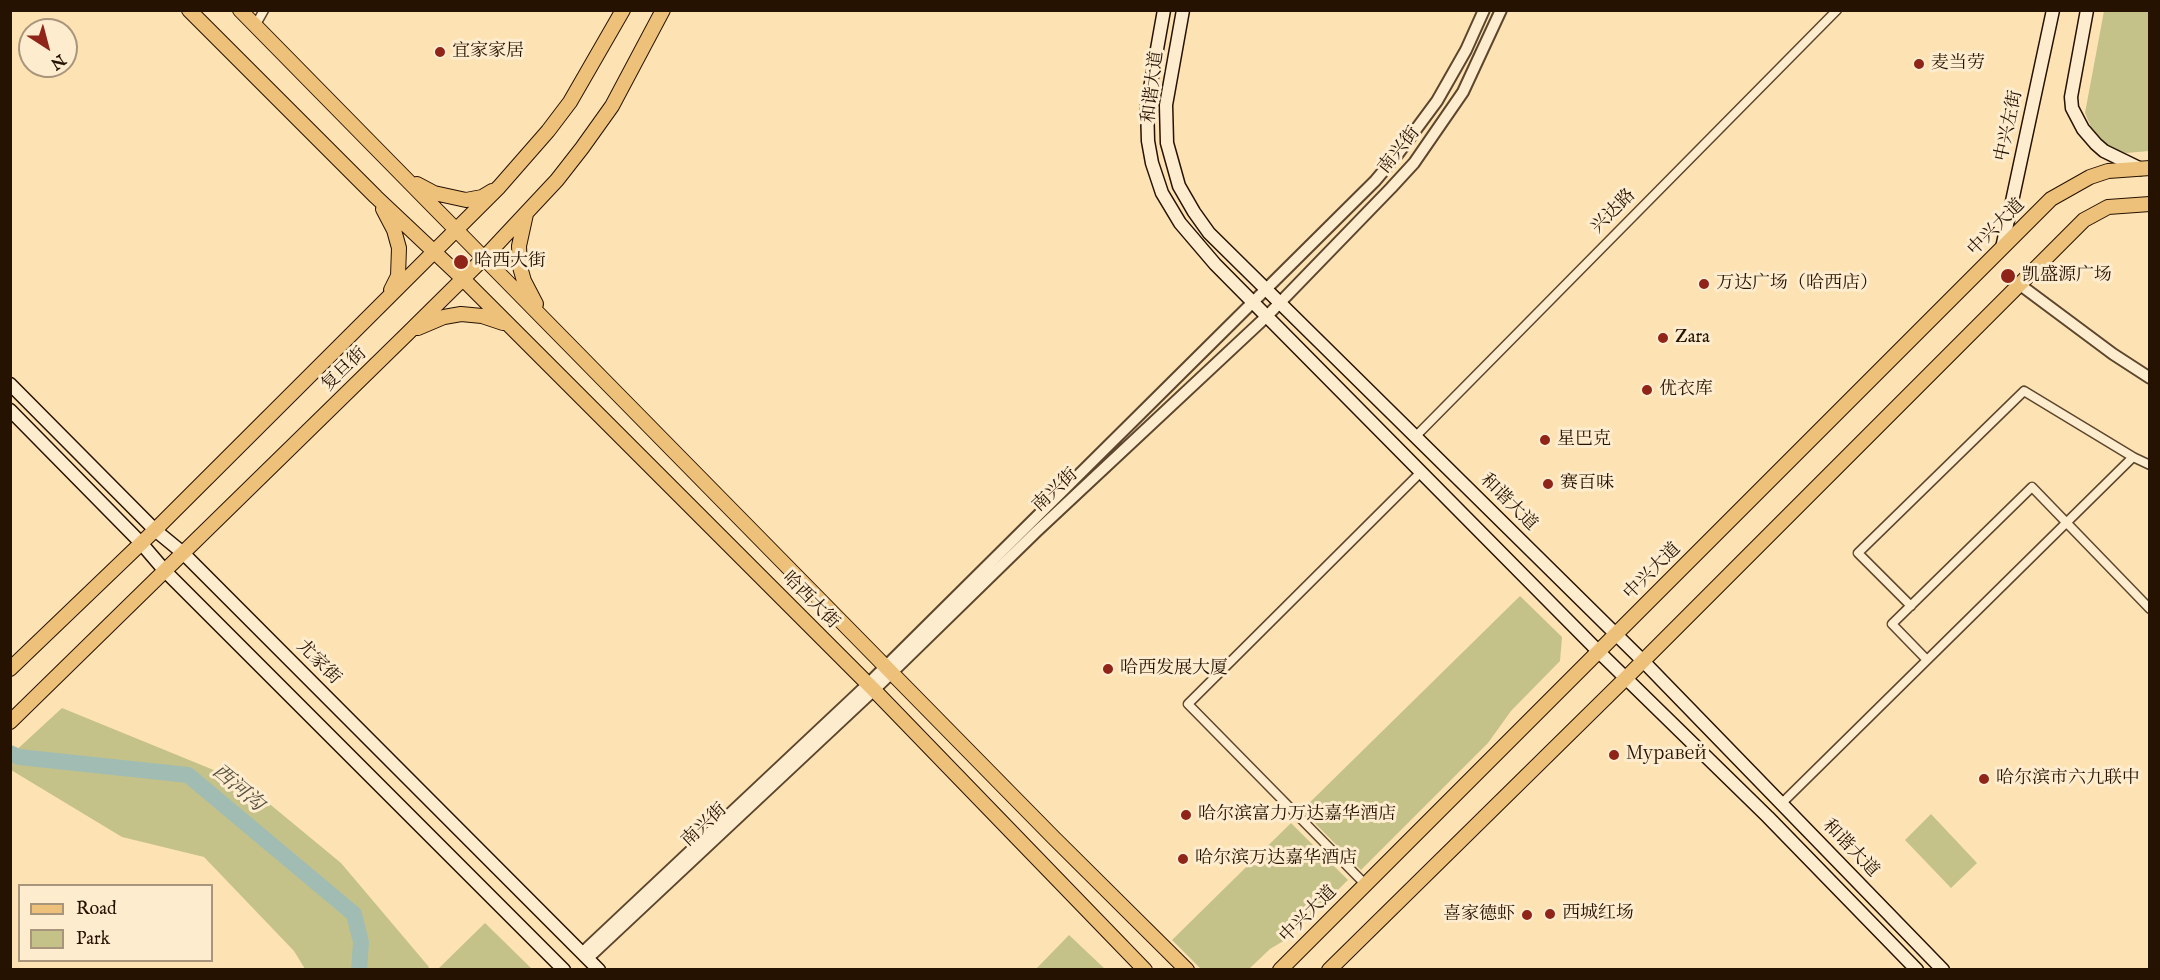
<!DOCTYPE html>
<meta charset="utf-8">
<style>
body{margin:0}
#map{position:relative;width:2160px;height:980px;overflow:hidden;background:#fde2b3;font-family:"IM FELL English",serif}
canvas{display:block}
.frame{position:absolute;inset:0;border:12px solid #261200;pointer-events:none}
.legend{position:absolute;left:18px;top:884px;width:195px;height:78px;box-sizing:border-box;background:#feecce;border:2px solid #a8957c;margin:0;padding:8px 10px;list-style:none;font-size:18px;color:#261200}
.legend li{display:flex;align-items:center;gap:12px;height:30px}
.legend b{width:30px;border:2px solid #a8957c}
.north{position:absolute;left:18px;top:18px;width:60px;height:60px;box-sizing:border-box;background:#feecce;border:2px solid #a8957c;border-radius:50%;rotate:144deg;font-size:16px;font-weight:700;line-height:24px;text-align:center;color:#261200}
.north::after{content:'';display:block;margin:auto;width:21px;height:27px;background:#8f2418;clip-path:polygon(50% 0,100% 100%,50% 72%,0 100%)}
</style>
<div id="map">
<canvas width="2160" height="980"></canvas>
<div class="frame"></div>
<ul class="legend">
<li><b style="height:8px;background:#eec17a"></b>Road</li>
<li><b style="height:16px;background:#c5c289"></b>Park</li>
</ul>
<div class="north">N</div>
</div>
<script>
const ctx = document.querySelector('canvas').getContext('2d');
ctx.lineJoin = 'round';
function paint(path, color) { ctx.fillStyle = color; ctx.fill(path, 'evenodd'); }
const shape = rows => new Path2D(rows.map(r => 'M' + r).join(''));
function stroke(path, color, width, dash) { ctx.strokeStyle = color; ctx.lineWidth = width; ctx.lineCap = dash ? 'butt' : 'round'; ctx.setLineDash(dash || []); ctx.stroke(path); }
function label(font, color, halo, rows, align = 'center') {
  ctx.font = font + ' "IM FELL English","Noto Serif SC",serif'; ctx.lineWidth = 6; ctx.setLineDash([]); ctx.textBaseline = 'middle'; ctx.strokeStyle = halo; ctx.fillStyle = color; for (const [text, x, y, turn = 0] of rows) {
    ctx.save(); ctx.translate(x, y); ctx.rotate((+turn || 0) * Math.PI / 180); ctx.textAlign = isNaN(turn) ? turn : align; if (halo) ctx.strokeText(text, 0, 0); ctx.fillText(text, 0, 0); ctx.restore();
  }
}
const green = shape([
 [2104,11,2149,11,2149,151,2126,153,2109,148,2091,127,2085,113],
 [1520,596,1562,637,1560,661,1511,711,1488,743,1361,870,1302,810],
 [62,708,243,782,341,863,429,967,427,970,305,969,294,951,204,857,122,837,11,770,11,755],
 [1931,814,1977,863,1951,888,1905,840],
 [1291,823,1348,880,1290,937,1270,949,1249,969,1201,969,1172,940],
 [485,923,532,969,438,969],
 [1069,935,1105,969,1036,969]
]);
const river = shape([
 [10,753,19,757,188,775,354,914,361,942,359,970]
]);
const minor = shape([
 [255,26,264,10],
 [1415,437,1837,10],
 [1911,606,1858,553,2024,391,2133,457],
 [1927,660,1892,624,2032,487,2150,609],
 [1781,804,2133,457,2150,465],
 [1365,884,1188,704,1421,472]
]);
const tertiary = shape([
 [2019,284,2113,354,2150,378],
 [582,953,868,684,1375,181,1397,155,1437,101,1466,50,1484,10],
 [588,958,874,690,1037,531,1267,316,1391,188,1414,163,1463,92,1501,10]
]);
const secondary = shape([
 [1164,10,1147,105,1148,141,1152,163,1162,193,1180,223,1215,264,1599,652,1768,817,1917,970],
 [1183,10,1166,105,1167,143,1179,186,1194,212,1209,233,1643,661,1943,970],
 [2087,10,2071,97,2072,108,2083,129,2096,144,2104,151,2141,169],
 [2002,248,2053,10],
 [10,384,155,530,183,553,599,970],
 [10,410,141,543,165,571,564,970]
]);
const primary = shape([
 [189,10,376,197,462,278,874,690,1145,970],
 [240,10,1054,838,1187,970],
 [417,184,434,193,466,200,482,197,492,191],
 [383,209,394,230,399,248,398,276,391,290],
 [526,214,519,246,520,267,524,281,536,304],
 [418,328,444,317,461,314,482,316,503,323],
 [10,669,155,530,499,187,548,131,570,102,623,10],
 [10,722,406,335,484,258,557,180,582,148,612,106,663,10],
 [1280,970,2051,199,2090,177,2108,171,2150,168],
 [1329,970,1626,678,2084,220,2108,207,2150,204]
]);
const markers = [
 [440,52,6,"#8f2418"],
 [1919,64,6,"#8f2418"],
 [461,262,8,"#8f2418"],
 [2008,276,8,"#8f2418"],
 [1704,284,6,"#8f2418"],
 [1663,338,6,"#8f2418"],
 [1647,390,6,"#8f2418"],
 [1545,440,6,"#8f2418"],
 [1548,484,6,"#8f2418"],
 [1108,669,6,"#8f2418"],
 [1614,755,6,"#8f2418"],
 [1984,779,6,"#8f2418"],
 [1186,815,6,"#8f2418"],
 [1183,859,6,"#8f2418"],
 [1550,914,6,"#8f2418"],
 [1527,915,6,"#8f2418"]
];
const poiNames = [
 ["宜家家居",452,52],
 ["麦当劳",1931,64],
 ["哈西大街",474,262],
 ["凯盛源广场",2022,276],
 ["万达广场（哈西店）",1716,284],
 ["Zara",1675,338],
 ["优衣库",1659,390],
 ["星巴克",1557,440],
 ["赛百味",1560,484],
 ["哈西发展大厦",1120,669],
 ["Муравей",1626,755],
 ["哈尔滨市六九联中",1996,779],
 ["哈尔滨富力万达嘉华酒店",1198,815],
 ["哈尔滨万达嘉华酒店",1195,859],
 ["西城红场",1562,914],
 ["喜家德虾",1515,915,"right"]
];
const streetNames = [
 ["和谐大道",1154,87,-83],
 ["中兴左街",2010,126,-78],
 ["南兴街",1400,151,-51],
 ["兴达路",1614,212,-45],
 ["中兴大道",1997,228,-45],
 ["复旦街",345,370,-44],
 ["南兴街",1056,491,-43],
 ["和谐大道",1508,503,45],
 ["中兴大道",1653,572,-45],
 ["哈西大街",810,601,45],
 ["尤家街",318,663,45],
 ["南兴街",705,826,-43],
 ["和谐大道",1850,849,46],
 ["中兴大道",1309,915,-45]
];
const waterNames = [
 ["西河沟",237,789,40]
];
paint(green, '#c5c289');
stroke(river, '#a1bdb3', 16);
stroke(minor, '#5c462d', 11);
stroke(tertiary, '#5c462d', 14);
stroke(secondary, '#261200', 15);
stroke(primary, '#261200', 16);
stroke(minor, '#feecce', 8);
stroke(tertiary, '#feecce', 10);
stroke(secondary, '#feecce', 12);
stroke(primary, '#eec17a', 14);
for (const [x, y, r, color] of markers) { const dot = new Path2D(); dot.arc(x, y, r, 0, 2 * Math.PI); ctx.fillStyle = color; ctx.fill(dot); stroke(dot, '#feecce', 2); }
label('18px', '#261200', '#feecce', poiNames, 'left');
label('18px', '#261200', '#feecce', streetNames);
label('italic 20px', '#514e3f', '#feecce', waterNames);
</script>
